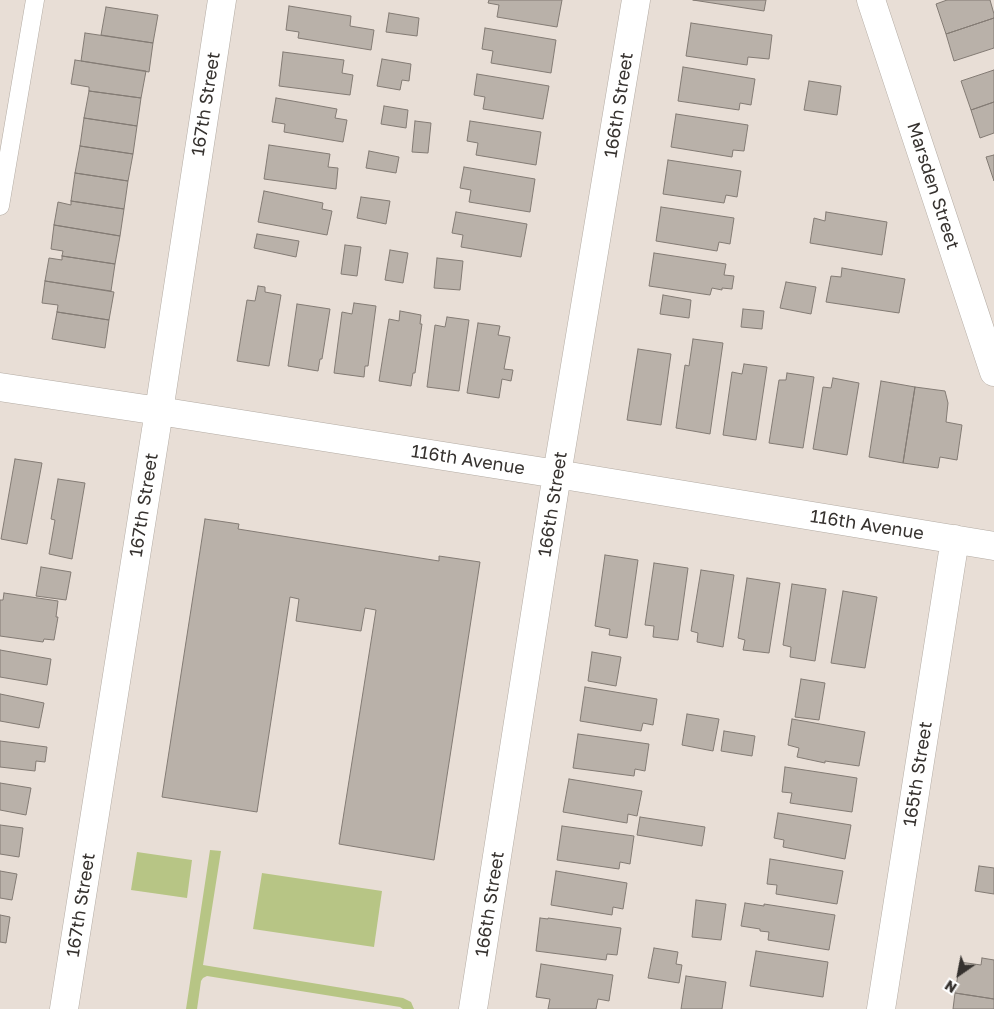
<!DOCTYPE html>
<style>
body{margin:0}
#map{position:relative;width:994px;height:1009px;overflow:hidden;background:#e8ded6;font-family:"Golos Text",sans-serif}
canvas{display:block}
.north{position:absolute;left:934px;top:949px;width:50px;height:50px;-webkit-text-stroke:4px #fff;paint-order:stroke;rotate:213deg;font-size:14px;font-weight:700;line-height:20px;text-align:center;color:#36322f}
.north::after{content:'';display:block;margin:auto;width:18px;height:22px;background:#36322f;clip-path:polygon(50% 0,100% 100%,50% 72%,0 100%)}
</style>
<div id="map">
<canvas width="994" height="1009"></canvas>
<div class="north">N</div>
</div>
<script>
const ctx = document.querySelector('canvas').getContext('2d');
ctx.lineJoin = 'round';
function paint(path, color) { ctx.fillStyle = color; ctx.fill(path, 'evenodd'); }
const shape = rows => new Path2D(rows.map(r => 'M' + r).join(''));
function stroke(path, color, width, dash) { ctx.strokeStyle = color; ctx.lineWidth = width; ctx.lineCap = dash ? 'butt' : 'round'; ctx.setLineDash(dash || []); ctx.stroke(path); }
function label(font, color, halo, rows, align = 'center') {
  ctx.font = font + ' "Golos Text",sans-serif'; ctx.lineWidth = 4.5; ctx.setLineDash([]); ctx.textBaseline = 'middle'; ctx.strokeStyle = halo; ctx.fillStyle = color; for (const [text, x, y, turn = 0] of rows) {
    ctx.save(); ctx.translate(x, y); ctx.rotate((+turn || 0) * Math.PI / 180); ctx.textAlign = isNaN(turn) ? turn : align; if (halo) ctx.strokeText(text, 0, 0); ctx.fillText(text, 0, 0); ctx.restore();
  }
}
const green = shape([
 [210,850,221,851,203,965,403,998,411,1002,414,1009,403,1009,400,1007,207,976,203,978,201,981,197,1009,186,1009],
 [137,852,192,860,187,898,131,890],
 [262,873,382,891,374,947,253,929]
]);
const building = shape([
 [489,0,562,0,557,27,497,17,499,5,488,3,489,0],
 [693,0,766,0,764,11,693,0],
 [947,0,990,0,994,14,994,18,946,34,936,4,947,0],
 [289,6,351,16,350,26,374,30,371,50,298,38,299,32,286,30,289,6],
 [106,7,158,15,153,43,101,35,106,7],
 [389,13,419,18,417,36,386,32,389,13],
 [994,18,994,48,954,61,946,34,994,18],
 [691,23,772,35,769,59,748,57,747,65,686,56,691,23],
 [485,28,556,40,551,73,491,63,493,51,482,49,485,28],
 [85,33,153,43,149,72,81,61,85,33],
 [283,52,344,60,342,73,353,75,350,95,279,86,283,52],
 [382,59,411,64,409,81,402,80,400,90,377,86,382,59],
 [75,60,146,71,141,98,89,91,89,87,71,84,75,60],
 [683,67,755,79,751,105,740,103,739,110,678,101,683,67],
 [994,70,994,102,971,110,961,81,994,70],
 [477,74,549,86,543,119,483,109,485,97,474,95,477,74],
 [809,81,841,86,837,115,804,110,809,81],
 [89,91,141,98,137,126,84,118,89,91],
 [276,98,337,109,335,118,347,120,343,142,284,132,285,124,272,122,276,98],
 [994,102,994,133,980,138,971,110,994,102],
 [384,106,408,110,406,128,381,124,384,106],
 [676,114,748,125,744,151,733,150,732,157,671,147,676,114],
 [84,118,137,126,133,154,80,146,84,118],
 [415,121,431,123,428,153,412,152,415,121],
 [470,121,541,132,536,165,476,155,478,143,467,141,470,121],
 [269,145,330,154,328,167,338,168,336,189,264,179,269,145],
 [80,146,133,154,128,181,75,173,80,146],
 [369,151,399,157,396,173,366,168,369,151],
 [994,155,994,181,986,157,994,155],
 [668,160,741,171,737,197,726,195,724,203,663,194,668,160],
 [464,167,535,179,530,212,469,202,471,190,460,188,464,167],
 [75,173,128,181,124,209,71,201,75,173],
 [264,191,323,203,322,209,332,211,327,235,258,222,264,191],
 [361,197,390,201,386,224,357,218,361,197],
 [71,201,124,209,120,236,54,225,58,202,71,205,71,201],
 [661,207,734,218,730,244,719,242,717,251,656,241,661,207],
 [456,212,527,224,521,257,461,247,463,235,452,233,456,212],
 [826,212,887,222,882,255,810,243,814,218,825,221,826,212],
 [54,225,120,236,115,264,62,256,63,251,51,249,54,225],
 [257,234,299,241,296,257,254,248,257,234],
 [345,245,361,247,357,276,341,274,345,245],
 [390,250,408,253,403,283,385,280,390,250],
 [654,253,726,264,724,275,734,276,732,289,722,288,722,290,712,288,710,295,649,286,654,253],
 [62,256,115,264,111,291,45,281,49,258,62,260,62,256],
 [437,258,463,261,460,290,434,288,437,258],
 [842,268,905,279,899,313,826,302,831,276,841,277,842,268],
 [45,281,114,292,109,320,57,312,58,305,42,303,45,281],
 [786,282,816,287,811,314,780,308,786,282],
 [258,286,265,287,265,292,281,295,269,366,237,361,247,300,255,301,258,286],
 [663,295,691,300,689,318,660,314,663,295],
 [354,303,376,306,368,366,365,366,364,377,334,373,342,312,352,314,354,303],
 [297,304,330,309,322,359,320,359,318,371,288,366,297,304],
 [743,309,764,311,762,329,741,327,743,309],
 [400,311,421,315,420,324,422,324,415,373,413,373,411,386,379,381,389,319,399,321,400,311],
 [57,312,109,320,105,348,52,339,57,312],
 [447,317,469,320,459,391,427,387,435,325,445,327,447,317],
 [478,323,500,326,498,335,510,337,504,369,513,370,511,381,502,379,499,398,467,393,478,323],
 [693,339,723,343,710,434,676,428,685,365,689,366,693,339],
 [638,349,671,354,661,425,627,420,638,349],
 [744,364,767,367,756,440,723,435,732,372,742,374,744,364],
 [787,373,814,377,803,448,769,443,779,380,786,380,787,373],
 [833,378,859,383,847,455,813,449,823,387,831,388,833,378],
 [881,381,915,387,903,463,869,457,881,381],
 [915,387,945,391,948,403,946,422,962,425,957,460,940,457,938,468,903,463,915,387],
 [15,459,42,463,27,544,1,539,15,459],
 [58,479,85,483,72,559,49,554,55,520,51,519,58,479],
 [205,519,239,524,238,529,439,561,439,556,480,562,434,860,339,844,376,610,365,608,361,631,296,621,299,599,290,597,257,812,162,797,205,519],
 [605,555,638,560,627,638,609,635,610,629,595,626,605,555],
 [654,563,688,568,678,640,653,637,654,626,645,625,654,563],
 [41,567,71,572,66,600,36,596,41,567],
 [701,570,734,575,723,647,697,642,698,633,691,631,701,570],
 [747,578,780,583,769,653,743,650,745,640,738,638,747,578],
 [792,584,826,589,815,661,790,657,791,647,783,645,792,584],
 [843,591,877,597,865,668,831,663,843,591],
 [4,593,58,601,56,617,58,617,54,640,44,639,43,642,0,636,0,600,3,600,4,593],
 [0,650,51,659,47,685,0,677,0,650],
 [592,652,621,657,616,686,588,681,592,652],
 [801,679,825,683,819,720,795,717,801,679],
 [585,687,657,699,653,725,643,723,641,731,580,721,585,687],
 [0,694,44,703,39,728,0,721,0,694],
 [687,714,719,719,713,751,682,745,687,714],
 [792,719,865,732,859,766,825,761,825,763,797,757,799,748,788,745,792,719],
 [724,731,755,736,752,756,721,751,724,731],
 [578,734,649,744,645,771,635,769,634,776,573,768,578,734],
 [0,741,47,747,45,762,36,761,35,771,0,767,0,741],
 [785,767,857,778,852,812,790,803,792,793,782,792,785,767],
 [569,779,642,791,637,816,628,814,627,823,563,812,569,779],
 [0,783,31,788,26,815,0,810,0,783],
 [778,813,851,825,845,859,783,847,784,840,774,838,778,813],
 [640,817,705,827,702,846,637,835,640,817],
 [0,825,23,828,19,857,0,854,0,825],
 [562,826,634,836,630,864,620,862,619,869,557,860,562,826],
 [770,859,843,871,837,904,776,894,777,885,767,884,770,859],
 [979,866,994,868,994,894,975,891,979,866],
 [0,871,17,874,12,900,0,898,0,871],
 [556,871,627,883,623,909,613,907,612,915,551,905,556,871],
 [696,900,726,904,721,940,692,937,696,900],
 [745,903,764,906,764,904,835,915,829,950,768,940,769,932,760,931,760,929,741,926,745,903],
 [0,915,10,917,6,943,0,942,0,915],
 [540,918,548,919,548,918,621,928,617,955,607,954,606,960,536,951,540,918],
 [654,948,678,952,676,964,682,965,679,983,648,978,654,948],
 [756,951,828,962,823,997,750,986,756,951],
 [982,958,994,960,994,999,955,993,960,962,981,965,982,958],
 [541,964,613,975,609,1001,598,999,596,1009,548,1009,550,999,536,997,541,964],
 [686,976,726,982,722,1009,681,1009,686,976],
 [955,993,994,999,994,1009,953,1009,955,993]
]);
const lane = shape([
 [0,206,35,0]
]);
const street = shape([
 [871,0,994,372],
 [0,387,159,411,557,474,994,546],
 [64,1009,159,411,222,0],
 [473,1009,557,474,636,0],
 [881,1009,955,539]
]);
const streetNames = [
 ["167th Street",206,104,-81],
 ["166th Street",619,105,-81],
 ["Marsden Street",933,186,72],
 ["116th Avenue",468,460,9],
 ["166th Street",553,504,-81],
 ["167th Street",144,505,-81],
 ["116th Avenue",867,525,9],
 ["165th Street",918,774,-81],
 ["166th Street",490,904,-81],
 ["167th Street",81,905,-81]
];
paint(green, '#b7c585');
paint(building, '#b9b1a9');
stroke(building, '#837b74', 1);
stroke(lane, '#b3aba3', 19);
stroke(street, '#b3aba3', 29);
stroke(lane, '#fff', 18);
stroke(street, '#fff', 28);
label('18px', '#36322f', '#fff', streetNames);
</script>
